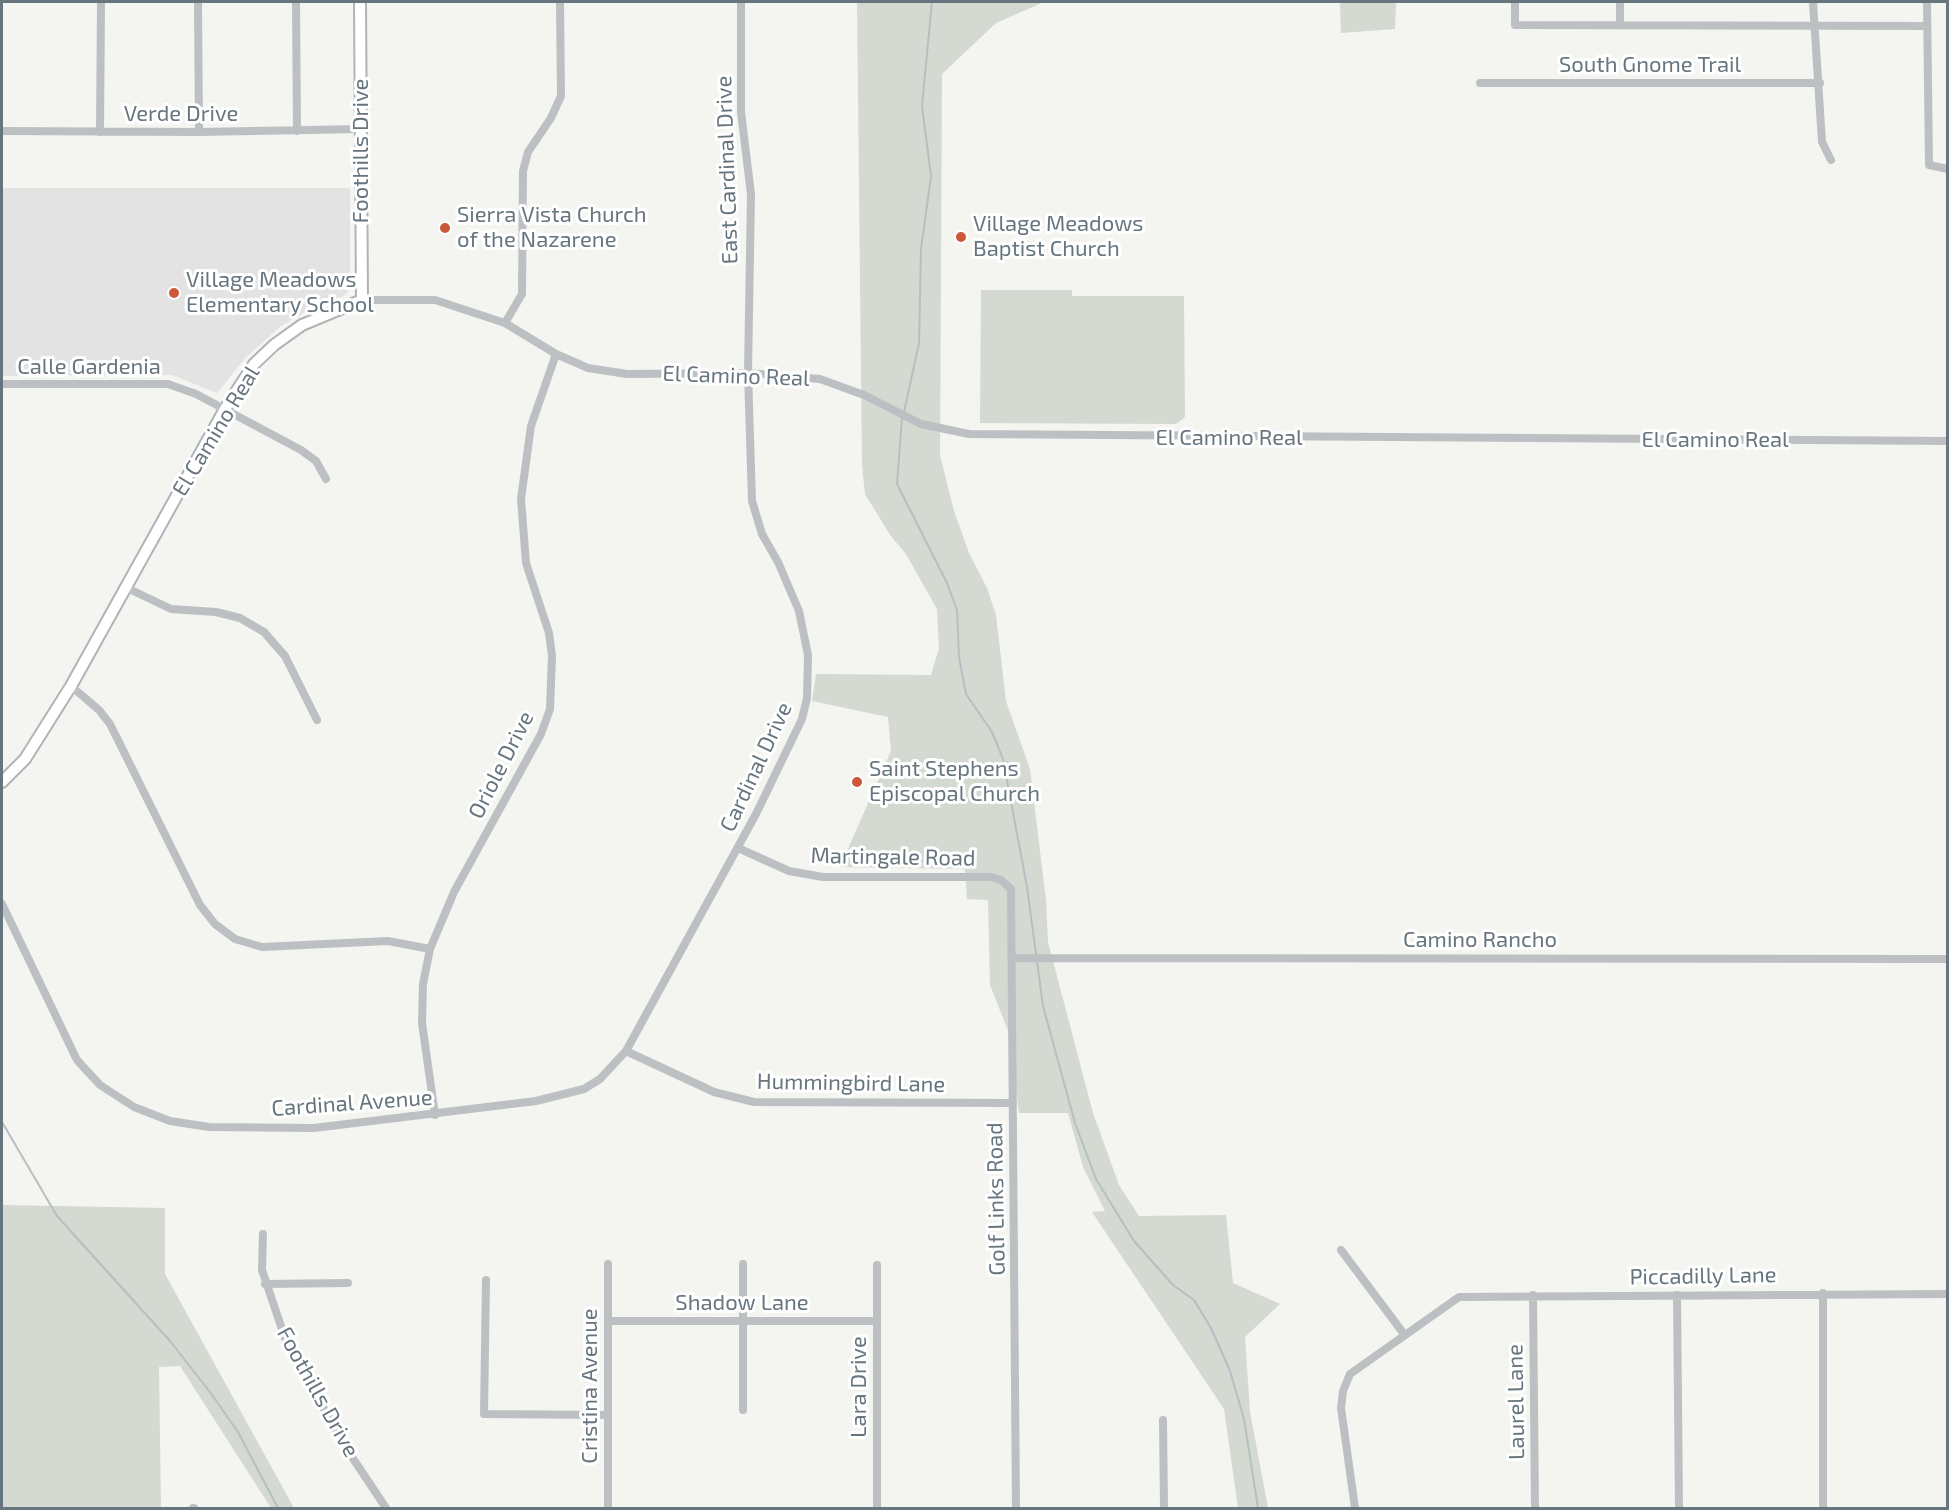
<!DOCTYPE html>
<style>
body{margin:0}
#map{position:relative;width:1949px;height:1510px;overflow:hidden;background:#f4f4f1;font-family:"Exo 2",sans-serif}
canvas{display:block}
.frame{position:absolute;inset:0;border:3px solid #67757e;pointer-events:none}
</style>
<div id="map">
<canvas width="1949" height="1510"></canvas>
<div class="frame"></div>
</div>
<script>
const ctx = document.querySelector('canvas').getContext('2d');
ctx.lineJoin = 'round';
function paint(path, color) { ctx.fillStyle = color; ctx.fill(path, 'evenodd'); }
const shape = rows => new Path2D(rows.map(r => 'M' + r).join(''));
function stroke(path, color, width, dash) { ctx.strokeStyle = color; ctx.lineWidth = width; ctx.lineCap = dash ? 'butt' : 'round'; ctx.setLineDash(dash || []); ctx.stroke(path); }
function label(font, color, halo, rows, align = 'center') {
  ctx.font = font + ' "Exo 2",sans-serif'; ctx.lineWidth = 6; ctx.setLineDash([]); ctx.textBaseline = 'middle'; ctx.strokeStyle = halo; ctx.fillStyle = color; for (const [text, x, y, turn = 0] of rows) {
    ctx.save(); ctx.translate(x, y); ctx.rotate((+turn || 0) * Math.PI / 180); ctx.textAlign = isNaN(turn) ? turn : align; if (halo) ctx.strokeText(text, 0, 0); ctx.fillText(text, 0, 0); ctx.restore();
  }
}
const built = shape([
 [2,188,350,188,350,289,344,296,316,306,281,326,245,358,217,393,172,375,2,376]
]);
const green = shape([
 [857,2,1044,2,996,23,942,74,940,455,954,511,969,553,987,588,996,615,1006,701,1030,769,1046,900,1048,942,1093,1113,1119,1185,1139,1216,1226,1215,1233,1283,1280,1304,1245,1337,1250,1412,1268,1508,1238,1508,1224,1409,1092,1212,1105,1211,1083,1167,1068,1113,1019,1113,1009,1033,990,985,988,900,967,899,965,869,840,867,891,751,888,717,812,701,816,674,931,675,939,648,937,609,906,554,890,535,865,494,862,465],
 [1340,2,1396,2,1395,29,1341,33],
 [981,290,1072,290,1072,296,1184,296,1185,417,1176,424,980,423],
 [2,1205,165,1208,165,1274,294,1508,271,1508,180,1366,159,1367,161,1508,2,1508]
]);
const stream = shape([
 [904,412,919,343,921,249,931,176,922,106,932,2],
 [902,418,897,484,947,583,957,610,959,657,966,694,992,732,1003,759,1027,887,1043,1006,1075,1123,1096,1179,1134,1241,1173,1285,1194,1300,1211,1328,1230,1371,1244,1419,1258,1508],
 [2,1122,57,1216,170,1341,210,1392,238,1432,278,1508]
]);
const street = shape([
 [198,2,199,132],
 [296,2,297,131],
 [1515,2,1515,25,1927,26],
 [1620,2,1620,24],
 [1813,2,1822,142,1831,160],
 [1927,2,1929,165,1948,169],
 [1480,83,1820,83],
 [2,131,199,132,361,129],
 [100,132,101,2],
 [362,300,435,300,505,323,556,354,588,368,627,374,748,373,820,379,864,395,921,424,969,434,1948,441],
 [505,323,522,294,523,171,528,152,551,118,561,96,560,2],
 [2,384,168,384,196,394,301,450,316,461,326,479],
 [125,587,171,609,216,612,240,618,264,632,285,656,317,720],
 [71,686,99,710,110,724,200,905,215,924,235,939,262,947,388,941,430,949],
 [738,848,789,871,823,877,991,877,1001,880,1011,889,1016,1508],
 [2,904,77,1060,100,1085,134,1107,170,1121,209,1127,314,1128,536,1101,584,1089,600,1079,626,1051,756,814,802,719,807,698,808,655,799,611,778,562,762,534,752,501,748,373,751,194,741,112,741,2],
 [1013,958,1948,959],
 [626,1051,714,1092,754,1102,1013,1103],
 [435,1115,422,1023,423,984,430,949,454,892,541,734,550,709,552,656,549,633,526,563,521,499,531,426,556,354],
 [263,1234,262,1270,287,1344,348,1451,386,1508],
 [1341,1250,1404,1334],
 [608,1264,608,1508],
 [743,1264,743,1410],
 [877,1265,877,1508],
 [486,1280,484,1414,608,1415],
 [265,1284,348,1283],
 [1823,1293,1823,1508],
 [1533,1295,1535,1508],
 [1677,1295,1679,1508],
 [608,1321,877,1321],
 [1163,1420,1164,1508],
 [193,1508,194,1508],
 [1355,1508,1341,1408,1343,1391,1350,1374,1459,1297,1948,1294]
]);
const secondary = shape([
 [2,782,25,759,71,686,225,409,254,364,274,345,302,325,362,300,360,2]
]);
const markers = [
 [445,228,6,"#cc5839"],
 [961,237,6,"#cc5839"],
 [174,293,6,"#cc5839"],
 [857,782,6,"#cc5839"]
];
const streetNames = [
 ["South Gnome Trail",1650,65],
 ["Verde Drive",181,114],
 ["Foothills Drive",361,151,-90],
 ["East Cardinal Drive",727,170,-92],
 ["Calle Gardenia",89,367],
 ["El Camino Real",736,376,2],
 ["El Camino Real",216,431,-59],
 ["El Camino Real",1229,438],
 ["El Camino Real",1715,440],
 ["Oriole Drive",501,765,-63],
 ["Cardinal Drive",756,767,-65],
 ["Martingale Road",893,857,1],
 ["Camino Rancho",1480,940],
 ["Hummingbird Lane",851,1083,1],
 ["Cardinal Avenue",352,1103,-4],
 ["Golf Links Road",996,1199,-91],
 ["Piccadilly Lane",1703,1276,-1],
 ["Shadow Lane",742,1303],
 ["Cristina Avenue",590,1386,-90],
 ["Lara Drive",859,1387,-90],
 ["Foothills Drive",318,1392,61],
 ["Laurel Lane",1516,1402,-91]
];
const poiNames = [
 ["Sierra Vista Church",457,215],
 ["of the Nazarene",457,240],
 ["Village Meadows",973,224],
 ["Baptist Church",973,249],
 ["Village Meadows",186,280],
 ["Elementary School",186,305],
 ["Saint Stephens",869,769],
 ["Episcopal Church",869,794]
];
paint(built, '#e2e3e2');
paint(green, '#d4d9d1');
stroke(stream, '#b5c0c3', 2);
stroke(secondary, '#afb4b7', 14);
stroke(street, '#bcc0c2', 8);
stroke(secondary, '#fff', 10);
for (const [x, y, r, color] of markers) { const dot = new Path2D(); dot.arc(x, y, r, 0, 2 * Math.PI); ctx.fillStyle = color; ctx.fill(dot); stroke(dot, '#fff', 2); }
label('22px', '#67757e', '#fff', streetNames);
label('22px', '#67757e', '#fff', poiNames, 'left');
</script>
